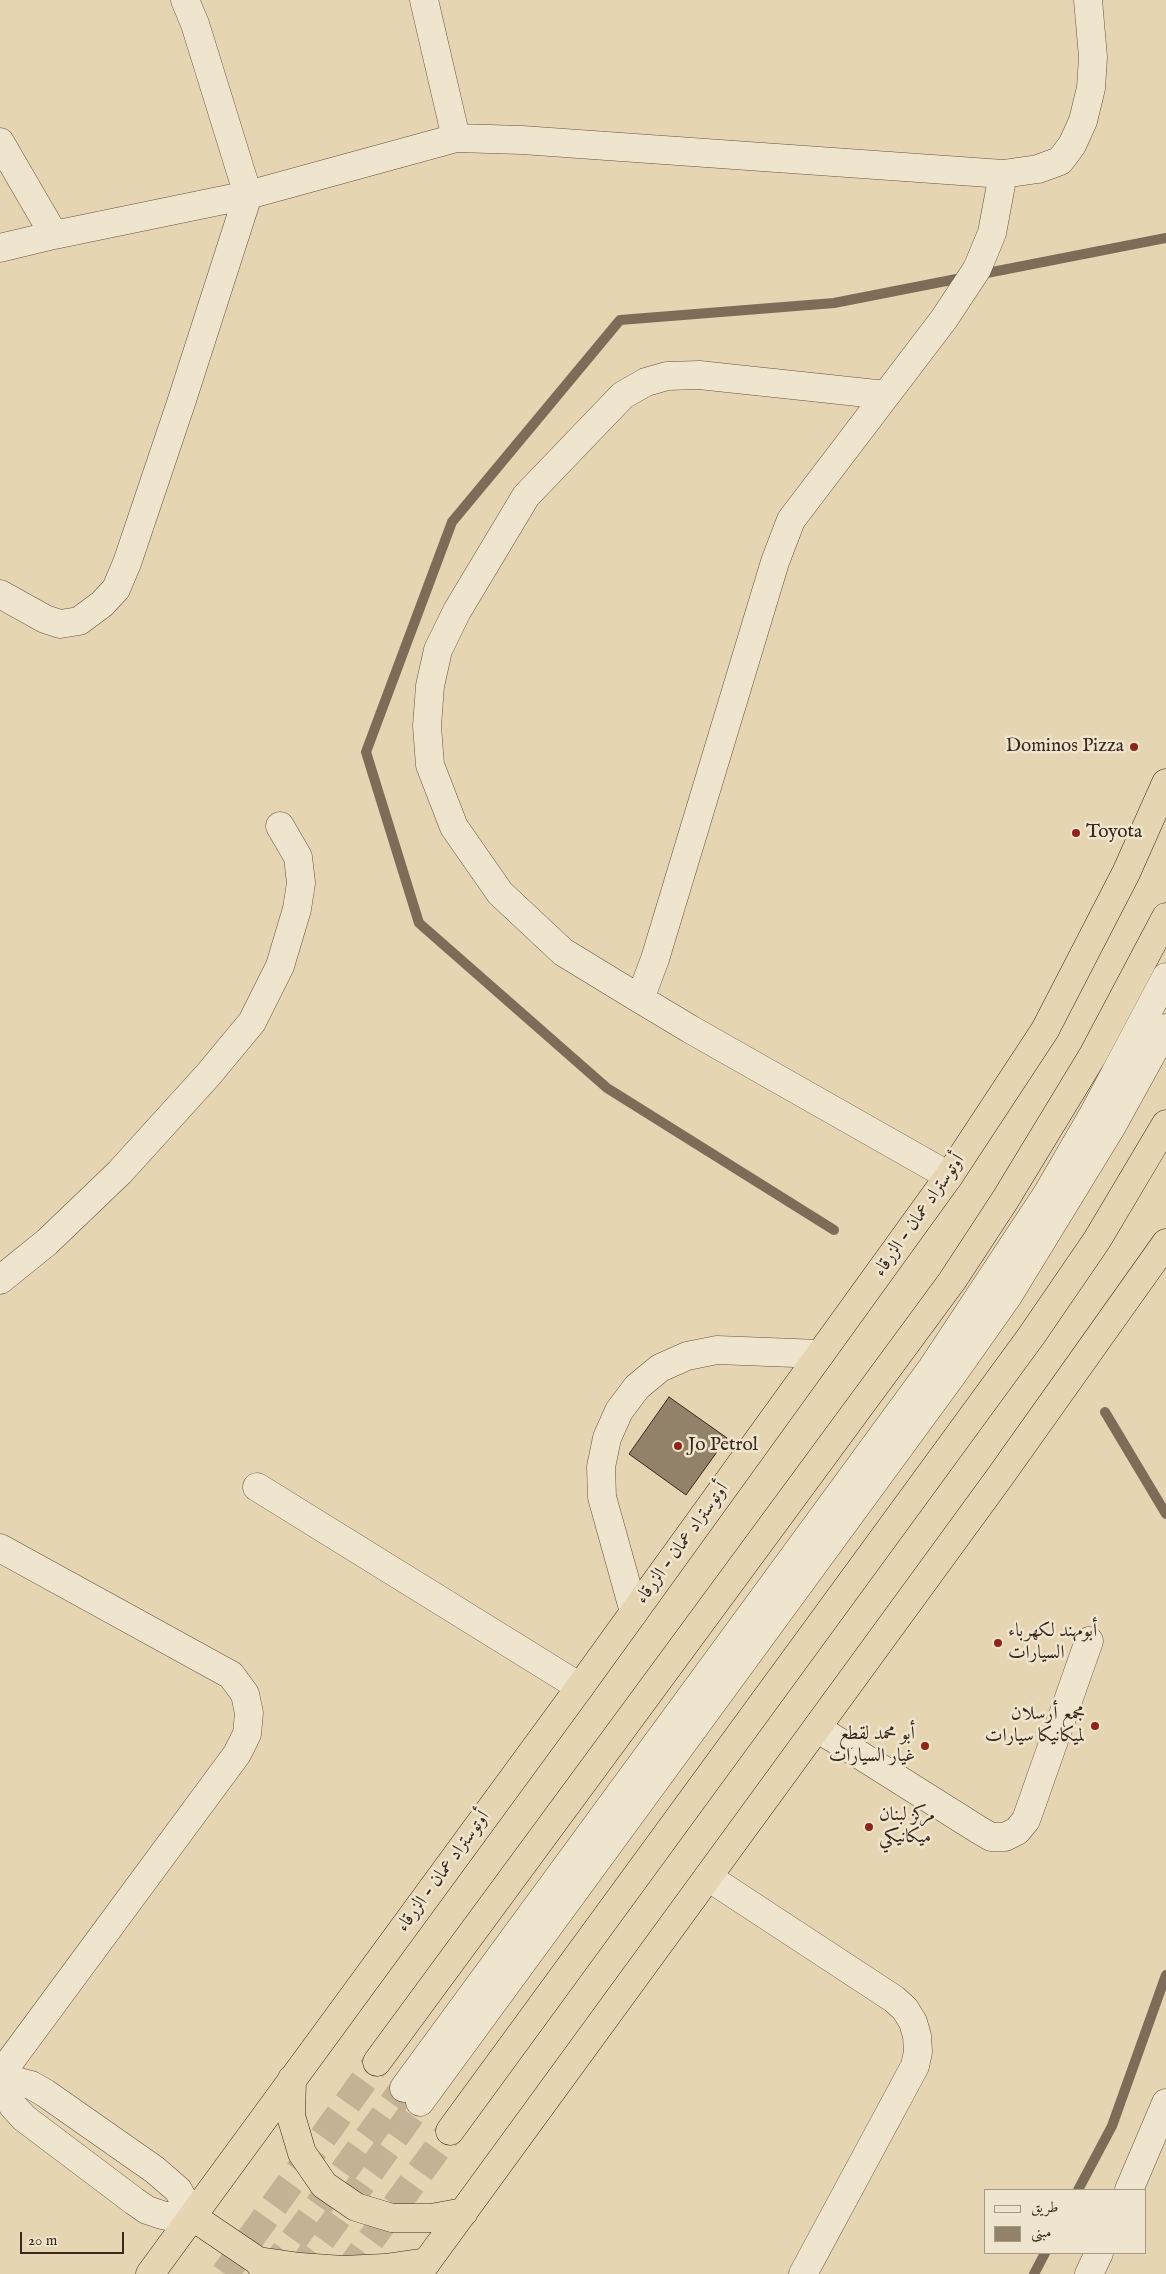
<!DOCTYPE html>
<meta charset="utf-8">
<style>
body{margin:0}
#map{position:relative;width:1166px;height:2274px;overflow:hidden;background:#e6d5b2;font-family:"IM FELL English",Amiri,serif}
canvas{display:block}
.legend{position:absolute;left:984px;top:2189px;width:162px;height:65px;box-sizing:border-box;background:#efe4cd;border:1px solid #a69986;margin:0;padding:6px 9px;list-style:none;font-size:15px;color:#39281c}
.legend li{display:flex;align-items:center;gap:10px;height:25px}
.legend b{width:25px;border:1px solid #a69986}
.scale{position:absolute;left:20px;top:2232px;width:104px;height:22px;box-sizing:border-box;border:2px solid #39281c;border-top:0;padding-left:6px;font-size:15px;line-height:18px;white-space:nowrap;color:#39281c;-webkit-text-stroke:4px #efe4cd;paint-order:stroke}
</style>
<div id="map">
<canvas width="1166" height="2274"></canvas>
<ul class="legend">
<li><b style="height:6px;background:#efe4cd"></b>طريق</li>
<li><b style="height:14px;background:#93826a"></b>مبنى</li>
</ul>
<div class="scale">20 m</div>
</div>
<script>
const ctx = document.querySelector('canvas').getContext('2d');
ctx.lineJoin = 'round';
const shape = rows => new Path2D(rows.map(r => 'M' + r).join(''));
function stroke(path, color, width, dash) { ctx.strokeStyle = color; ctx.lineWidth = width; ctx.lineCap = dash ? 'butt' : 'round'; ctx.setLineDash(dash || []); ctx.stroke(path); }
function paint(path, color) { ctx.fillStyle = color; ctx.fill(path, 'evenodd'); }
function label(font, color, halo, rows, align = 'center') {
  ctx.font = font + ' "IM FELL English",Amiri,serif'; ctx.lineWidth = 5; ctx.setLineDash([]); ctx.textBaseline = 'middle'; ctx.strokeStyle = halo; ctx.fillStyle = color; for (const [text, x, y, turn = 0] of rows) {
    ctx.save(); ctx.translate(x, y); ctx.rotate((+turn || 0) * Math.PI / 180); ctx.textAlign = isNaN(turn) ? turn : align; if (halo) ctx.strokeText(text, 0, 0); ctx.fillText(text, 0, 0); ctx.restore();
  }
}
const stream = shape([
 [834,1230,607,1088,419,923,366,752,452,522,620,320,834,303,1166,238],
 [1105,1412,1166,1514],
 [1078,2190,1112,2126,1166,1975],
 [1034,2274,1045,2253]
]);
const building = shape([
 [669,1397,727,1438,686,1495,629,1454,669,1397]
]);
const minorTunnel = shape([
 [269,2274,404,2088],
 [297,2274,420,2102]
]);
const highwayTunnel = shape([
 [225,2274,377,2062],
 [346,2274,450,2131]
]);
const minor = shape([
 [424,0,456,138],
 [0,142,54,235],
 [0,248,54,235,248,195,456,138,522,140,1003,174,1038,169,1060,161,1072,145,1083,121,1091,88,1093,57,1088,0],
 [0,594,45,619,60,624,79,621,102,604,116,589,127,563,181,403,248,195,195,24,185,0],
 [640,999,563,952,500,893,454,827,430,765,427,726,430,686,438,650,457,611,526,496,623,395,646,382,667,376,699,375,886,395],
 [949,1176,690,1029,640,999,655,959,775,562,791,520,944,319,977,269,992,233,1003,174],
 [0,1280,47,1242,120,1172,208,1075,252,1022,280,966,297,909,301,883,298,857,280,826],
 [257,1487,580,1687],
 [0,1548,231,1675,245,1694,249,1713,247,1734,237,1754,0,2075],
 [634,1612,602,1497,601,1467,607,1438,619,1411,637,1387,660,1368,687,1356,717,1350,820,1354],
 [817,1728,979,1830,991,1837,1005,1837,1017,1831,1026,1820,1089,1641],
 [708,1877,894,1999,905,2009,913,2022,917,2036,918,2052,915,2066,803,2274],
 [0,2077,31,2085,45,2093,155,2170,178,2190,193,2217,177,2218,162,2215,147,2210,134,2201,24,2118,13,2106,0,2080],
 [404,2088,932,1368,1047,1194,1094,1113,1166,977],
 [420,2102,953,1374,1008,1296,1112,1126,1166,1028],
 [1129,2190,1166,2103],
 [1089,2274,1099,2253]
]);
const highway = shape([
 [377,2062,952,1281,1005,1200,1093,1055,1166,917],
 [292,2079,291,2116,302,2153,324,2185,356,2207,392,2218,431,2218,464,2212],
 [450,2131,1032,1335,1097,1240,1166,1124],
 [193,2217,258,2261,267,2274],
 [258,2261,300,2267,343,2270,385,2268,427,2262],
 [150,2274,580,1687,949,1176,1045,1030,1126,873,1166,783],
 [418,2274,999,1478,1166,1243]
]);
const markers = [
 [1134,747,5,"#8f2418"],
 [1076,833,5,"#8f2418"],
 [678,1446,5,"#8f2418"],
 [998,1643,5,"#8f2418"],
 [1095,1726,5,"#8f2418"],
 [925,1746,5,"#8f2418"],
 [869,1827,5,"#8f2418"]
];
const poiNames = [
 ["Dominos Pizza",1124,747,"right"],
 ["Toyota",1086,833],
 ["Jo Petrol",688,1446],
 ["أبومهند لكهرباء",1008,1632],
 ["السيارات",1008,1654],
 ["مجمع أرسلان",1085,1715,"right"],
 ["لميكانيكا سيارات",1085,1737,"right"],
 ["أبو محمد لقطع",915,1735,"right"],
 ["غيار السيارات",915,1757,"right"],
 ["مركز لبنان",879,1816],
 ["ميكانيكي",879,1838]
];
const streetNames = [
 ["أوتوستراد عمان - الزرقاء",920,1216,-55],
 ["أوتوستراد عمان - الزرقاء",683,1544,-54],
 ["أوتوستراد عمان - الزرقاء",444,1872,-54]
];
stroke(stream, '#7d6c57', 10);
paint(building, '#93826a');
stroke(building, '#39281c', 1);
stroke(minorTunnel, '#c3b294', 28, [28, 14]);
stroke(highwayTunnel, '#c3b294', 28, [28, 14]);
stroke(minor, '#645342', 29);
stroke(highway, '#39281c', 29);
stroke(minor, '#efe4cd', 28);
stroke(highway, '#e6d5b2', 28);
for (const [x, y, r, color] of markers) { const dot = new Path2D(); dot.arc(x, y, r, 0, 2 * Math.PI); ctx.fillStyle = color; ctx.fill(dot); stroke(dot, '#efe4cd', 2); }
label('19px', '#39281c', '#efe4cd', poiNames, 'left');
label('19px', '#39281c', '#efe4cd', streetNames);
</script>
